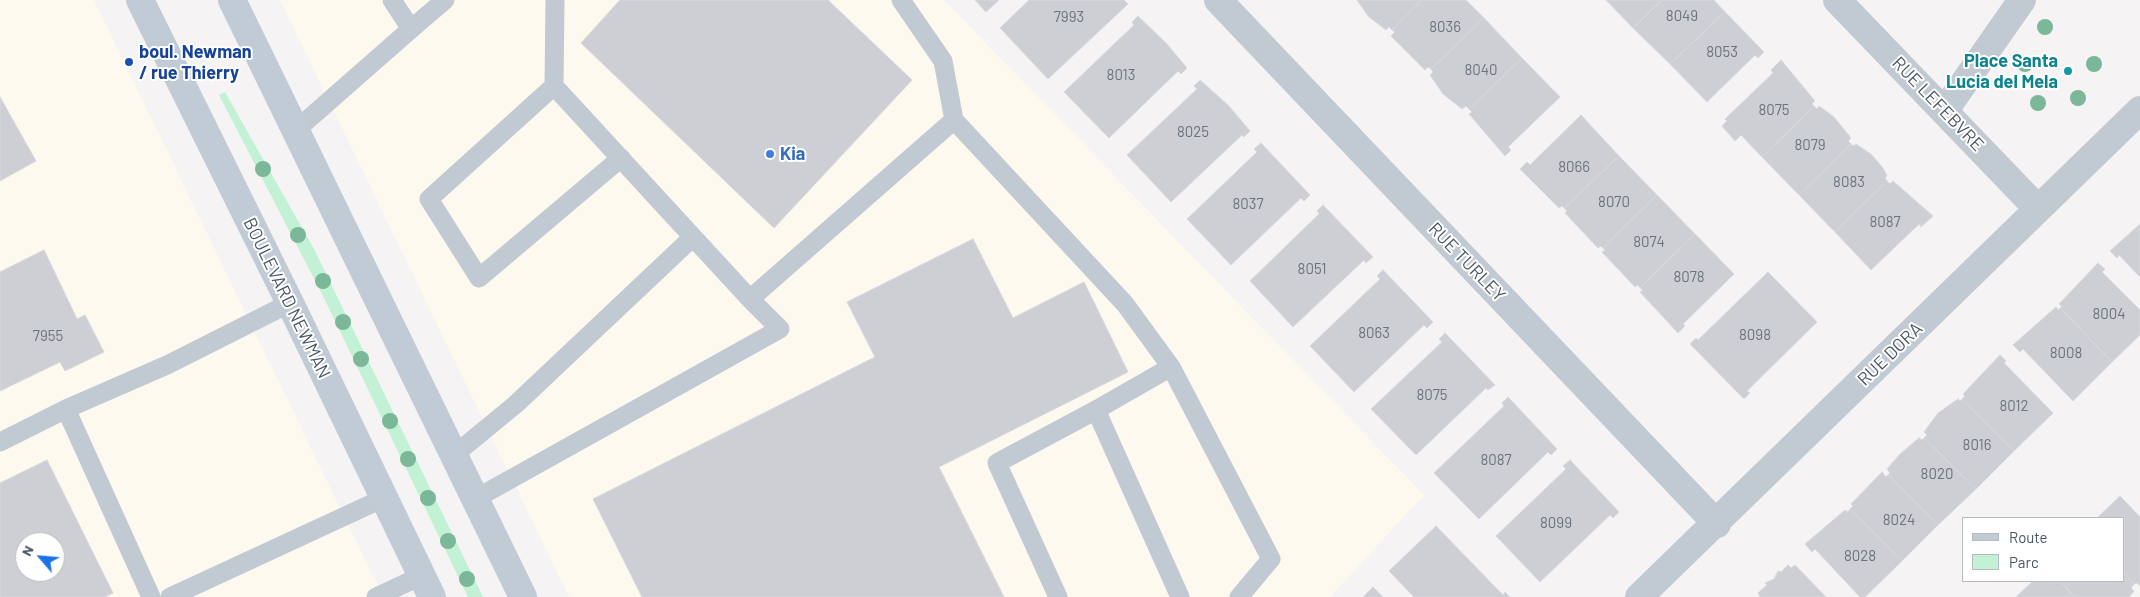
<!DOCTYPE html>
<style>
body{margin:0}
#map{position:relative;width:2140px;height:597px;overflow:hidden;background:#f5f3f3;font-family:Barlow,sans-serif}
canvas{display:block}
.legend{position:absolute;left:1962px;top:517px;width:162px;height:65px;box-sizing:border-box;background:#fff;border:1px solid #b7bbc0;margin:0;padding:6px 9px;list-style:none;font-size:15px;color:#4a5661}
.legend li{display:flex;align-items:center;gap:10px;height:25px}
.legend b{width:25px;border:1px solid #b7bbc0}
.north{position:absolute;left:15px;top:532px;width:50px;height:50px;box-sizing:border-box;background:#fff;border:1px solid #b7bbc0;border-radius:50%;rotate:297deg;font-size:14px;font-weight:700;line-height:20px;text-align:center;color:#4a5661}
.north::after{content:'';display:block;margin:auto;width:18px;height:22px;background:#1a73e8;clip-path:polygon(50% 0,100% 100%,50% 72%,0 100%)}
</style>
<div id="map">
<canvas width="2140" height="597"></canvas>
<ul class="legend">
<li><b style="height:6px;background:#c1cbd6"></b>Route</li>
<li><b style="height:14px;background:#c3f1d5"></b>Parc</li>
</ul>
<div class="north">N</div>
</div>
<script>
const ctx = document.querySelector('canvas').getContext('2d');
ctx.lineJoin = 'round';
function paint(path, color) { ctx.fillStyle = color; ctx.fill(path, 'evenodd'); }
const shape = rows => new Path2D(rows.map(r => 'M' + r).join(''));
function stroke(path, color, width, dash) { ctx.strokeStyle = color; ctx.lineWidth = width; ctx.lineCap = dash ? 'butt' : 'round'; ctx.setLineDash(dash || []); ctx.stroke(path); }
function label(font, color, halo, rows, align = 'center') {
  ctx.font = font + ' Barlow,sans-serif'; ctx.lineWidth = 4; ctx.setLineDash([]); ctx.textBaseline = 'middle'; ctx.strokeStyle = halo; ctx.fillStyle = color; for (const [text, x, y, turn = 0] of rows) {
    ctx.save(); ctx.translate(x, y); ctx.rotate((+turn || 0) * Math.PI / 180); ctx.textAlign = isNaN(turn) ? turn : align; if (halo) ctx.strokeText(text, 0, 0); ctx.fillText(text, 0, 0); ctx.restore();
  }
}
const commercial = shape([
 [0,0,94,0,383,597,0,597],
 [25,542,55,542,55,572,25,572],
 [280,0,944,0,1424,495,1330,597,569,597]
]);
const green = shape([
 [225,92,314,249,483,597,468,597,323,296,219,95]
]);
const building = shape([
 [620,0,828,0,912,80,774,228,581,43,620,0],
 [975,0,999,0,986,12,975,0],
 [1029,0,1124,0,1128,4,1048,79,1000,28,1029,0],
 [1357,0,1422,0,1392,30,1389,27,1386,30,1368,16,1357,0],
 [1422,0,1466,0,1484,18,1431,69,1428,67,1425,70,1391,36,1395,32,1392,30,1422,0],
 [1606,0,1662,0,1633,28,1606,0],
 [1662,0,1714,0,1725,12,1670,64,1633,28,1662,0],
 [1725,12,1764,52,1758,58,1755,55,1707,102,1670,64,1725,12],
 [1138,16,1166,43,1187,68,1181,74,1178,71,1109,138,1064,92,1134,25,1132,22,1138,16],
 [1484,18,1522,58,1469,109,1466,106,1462,109,1443,94,1430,75,1433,72,1431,69,1484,18],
 [1522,58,1560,97,1508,147,1511,150,1505,156,1469,114,1472,112,1469,109,1522,58],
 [1781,60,1815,101,1812,104,1814,106,1762,157,1741,135,1735,141,1722,126,1727,121,1725,119,1773,73,1771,70,1781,60],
 [1200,80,1229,106,1250,131,1244,137,1242,135,1171,202,1127,155,1197,89,1194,86,1200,80],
 [0,97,36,161,0,181,0,97],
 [1814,106,1817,109,1819,106,1834,117,1851,138,1848,141,1851,144,1799,195,1762,157,1814,106],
 [1581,115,1619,156,1564,208,1562,206,1559,208,1520,169,1527,162,1530,165,1581,115],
 [1261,143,1310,195,1304,201,1301,198,1231,265,1187,219,1257,152,1254,149,1261,143],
 [1851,144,1853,146,1856,144,1871,154,1883,168,1887,176,1885,178,1887,181,1835,232,1799,195,1851,144],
 [1619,156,1657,195,1603,248,1601,246,1598,248,1565,213,1567,211,1564,208,1619,156],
 [1887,181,1890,184,1893,181,1933,216,1921,227,1919,224,1871,270,1835,232,1887,181],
 [1657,195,1695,234,1640,288,1638,285,1635,287,1602,252,1605,250,1603,248,1657,195],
 [1323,205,1373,257,1366,263,1364,260,1293,327,1250,281,1319,214,1317,211,1323,205],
 [2140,224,2140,277,2119,255,2117,258,2110,251,2140,224],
 [1695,234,1734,274,1683,324,1685,326,1678,333,1640,292,1643,290,1640,288,1695,234],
 [973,239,1013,318,1084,282,1128,372,939,467,1004,597,642,597,593,499,875,357,847,302,973,239],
 [44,250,77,319,85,315,104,352,65,371,60,362,0,391,0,272,44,250],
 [2098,263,2105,269,2102,272,2140,310,2140,335,2112,362,2060,308,2062,306,2059,304,2098,263],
 [1383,270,1433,322,1427,328,1424,325,1354,392,1310,346,1380,279,1377,276,1383,270],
 [1768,272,1817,322,1747,391,1750,393,1744,399,1690,344,1696,338,1698,340,1768,272],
 [2056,307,2058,310,2060,308,2112,362,2073,401,2023,349,2020,352,2013,345,2056,307],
 [1445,333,1495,385,1488,390,1486,388,1416,455,1371,409,1442,342,1439,339,1445,333],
 [2000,355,2006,361,2004,363,2053,413,2014,451,1962,399,1965,396,1963,394,2000,355],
 [1508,397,1557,449,1551,455,1548,452,1479,519,1434,473,1504,406,1502,403,1508,397],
 [1958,399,1960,401,1962,399,2014,451,1976,489,1924,438,1927,435,1924,432,1938,413,1958,399],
 [1919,438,1922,440,1924,438,1976,489,1938,525,1888,475,1890,473,1887,469,1900,454,1919,438],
 [47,460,113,593,105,597,0,597,0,483,47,460],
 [25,542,55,542,55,572,25,572,25,542],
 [1570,460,1619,512,1613,518,1610,515,1540,582,1496,536,1566,469,1563,466,1570,460],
 [1882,472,1886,477,1888,475,1938,525,1902,561,1850,509,1853,506,1851,504,1882,472],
 [2120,496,2140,517,2140,586,2137,583,2134,584,2124,573,2124,518,2097,518,2120,496],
 [1850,509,1902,561,1865,597,1860,597,1815,549,1812,552,1805,544,1845,510,1848,512,1850,509],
 [1436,526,1503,595,1505,592,1510,597,1414,597,1389,571,1436,526],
 [1788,565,1791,568,1795,565,1826,597,1760,597,1758,593,1767,585,1765,583,1774,579,1778,571,1781,572,1788,565],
 [2124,573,2134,584,2131,588,2134,591,2129,597,2075,597,2060,581,2124,581,2124,573],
 [2033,581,2060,581,2075,597,2016,597,2033,581],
 [1373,587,1383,597,1363,597,1373,587]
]);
const service = shape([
 [392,0,411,29,445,0],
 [554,86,429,199,479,278,621,158],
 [954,120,1125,304,1171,367,1271,559,1239,597],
 [296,130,411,29],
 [750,299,954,120,943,61,901,0],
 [66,409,151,597],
 [1096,410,1171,367],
 [0,442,66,409,167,365,290,303],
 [454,455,516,404,693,237],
 [475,499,780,329,750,299,554,86,555,0],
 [170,597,384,498],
 [376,597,421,576],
 [1058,597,997,463,1096,410,1180,597]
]);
const minor = shape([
 [1218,0,1717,524],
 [1837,0,2038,209],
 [1945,110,2022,0],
 [1639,597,2140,110]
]);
const secondary = shape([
 [140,0,290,303,432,597],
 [232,0,523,597]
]);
const trees = [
 [2045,27],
 [2025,64],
 [2094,64],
 [2078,98],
 [2038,103],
 [263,169],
 [298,235],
 [323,281],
 [343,322],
 [361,359],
 [390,421],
 [408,459],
 [428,498],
 [448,541],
 [467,579]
];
const markers = [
 [129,62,5,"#1a4fb4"],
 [2068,71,5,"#0f9aa8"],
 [770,154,5,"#3f7fe0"]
];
const numberNames = [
 ["8049",1682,16],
 ["7993",1069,17],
 ["8036",1445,27],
 ["8053",1722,52],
 ["8040",1481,70],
 ["8013",1121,75],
 ["8075",1774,110],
 ["8025",1193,132],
 ["8079",1810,145],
 ["8066",1574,167],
 ["8083",1849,182],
 ["8070",1614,202],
 ["8037",1248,204],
 ["8087",1885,222],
 ["8074",1649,242],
 ["8051",1312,269],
 ["8078",1689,277],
 ["8004",2109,314],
 ["8063",1374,333],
 ["8098",1755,335],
 ["7955",48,336],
 ["8008",2066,353],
 ["8075",1432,395],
 ["8012",2014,406],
 ["8016",1977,445],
 ["8087",1496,460],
 ["8020",1937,474],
 ["8024",1899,520],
 ["8099",1556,523],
 ["8028",1860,556]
];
const transitNames = [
 ["boul. Newman",139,52],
 ["/ rue Thierry",139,73]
];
const cultureNames = [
 ["Place Santa",2058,61],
 ["Lucia del Mela",2058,82]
];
const streetNames = [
 ["RUE LEFEBVRE",1938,104,46],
 ["RUE TURLEY",1467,262,46],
 ["BOULEVARD NEWMAN",287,298,64],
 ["RUE DORA",1890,354,-44]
];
const shopNames = [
 ["Kia",780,154]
];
paint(commercial, '#fdf9ef');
paint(green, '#c3f1d5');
paint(building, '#cdcfd5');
stroke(building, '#d7d9de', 1);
stroke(service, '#c1cad2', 19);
stroke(minor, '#c1cad2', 28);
stroke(secondary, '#c1cbd6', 28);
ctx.fillStyle = '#7bb799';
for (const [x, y] of trees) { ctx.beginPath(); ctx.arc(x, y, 8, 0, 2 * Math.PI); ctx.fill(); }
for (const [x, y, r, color] of markers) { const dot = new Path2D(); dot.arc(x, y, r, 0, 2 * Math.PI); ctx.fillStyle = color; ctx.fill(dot); stroke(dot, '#fff', 2); }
label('15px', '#6b747e', null, numberNames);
label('bold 18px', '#164399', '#fff', transitNames, 'left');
label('bold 18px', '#0d838f', '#fff', cultureNames, 'right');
label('18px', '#4a5661', '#fff', streetNames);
label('bold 18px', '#366cbe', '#fff', shopNames, 'left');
</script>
